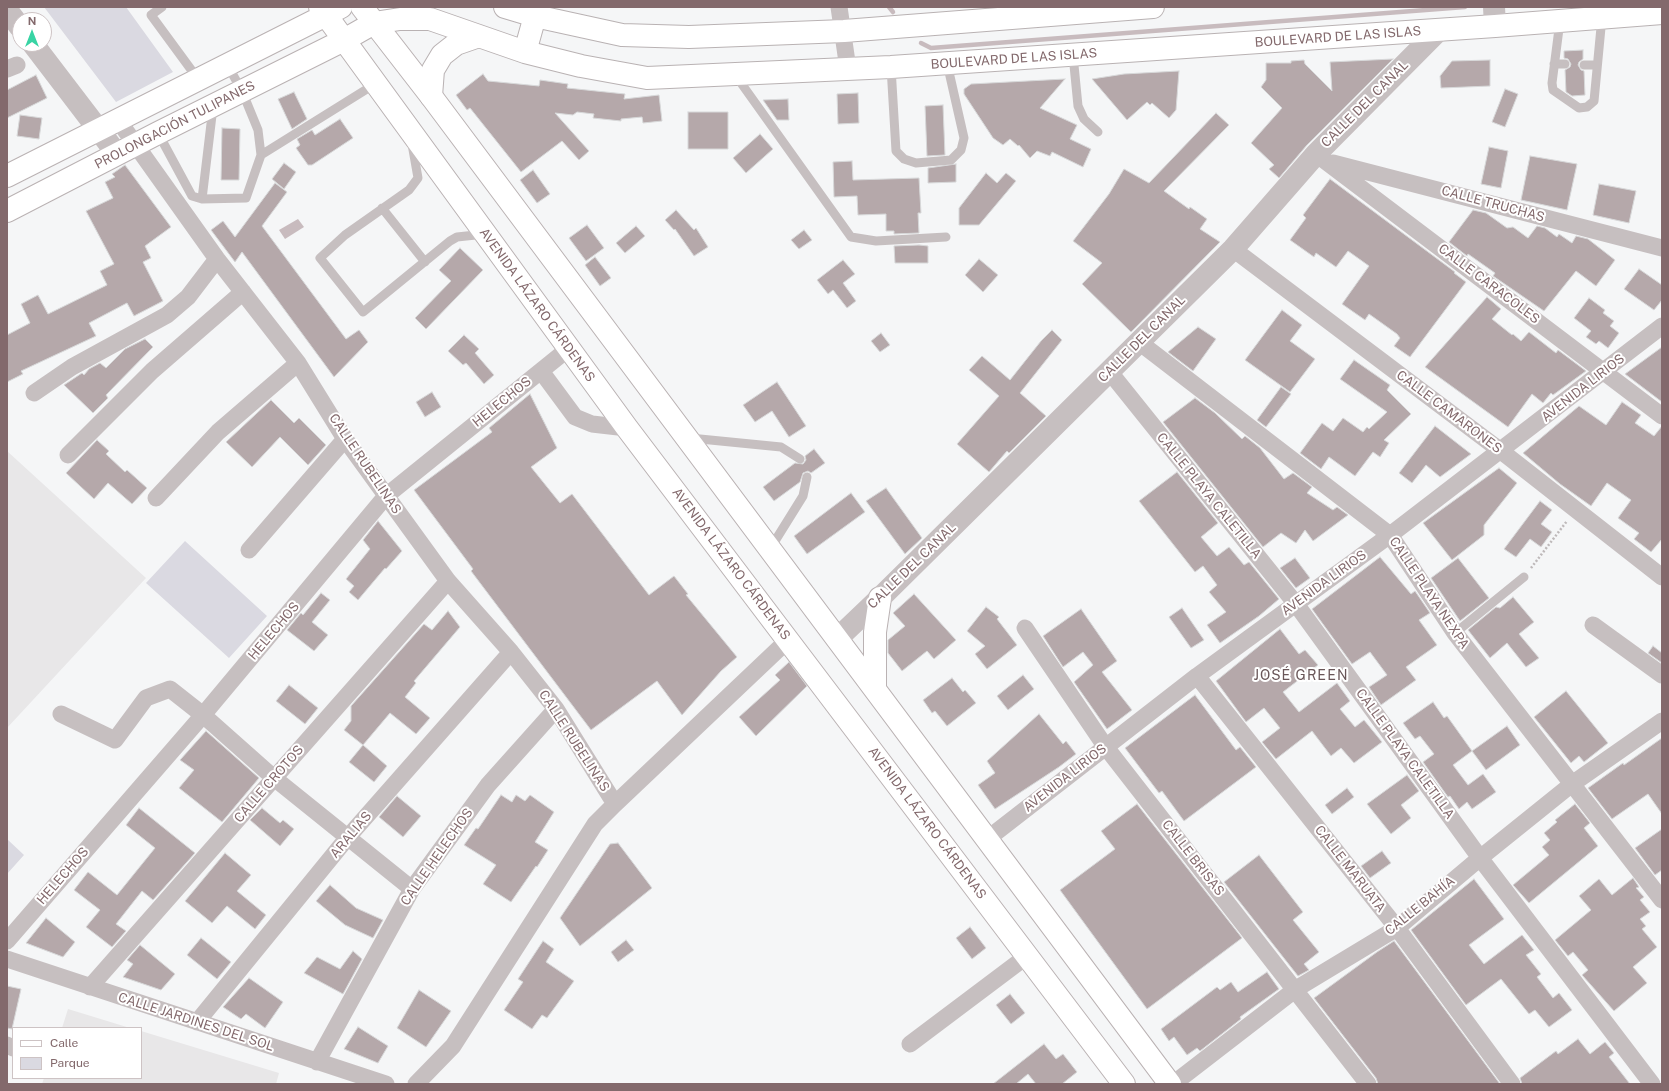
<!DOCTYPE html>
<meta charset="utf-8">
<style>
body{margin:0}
#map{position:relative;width:1669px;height:1091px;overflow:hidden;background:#f5f6f7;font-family:"Public Sans",sans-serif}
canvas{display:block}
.frame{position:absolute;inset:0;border:8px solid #83696c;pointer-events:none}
.legend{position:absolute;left:12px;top:1027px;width:130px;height:52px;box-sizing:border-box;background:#fff;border:1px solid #cdc3c4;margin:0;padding:5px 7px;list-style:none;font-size:12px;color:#83696c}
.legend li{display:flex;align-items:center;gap:8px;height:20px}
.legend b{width:20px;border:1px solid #cdc3c4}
.north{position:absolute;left:12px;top:12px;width:40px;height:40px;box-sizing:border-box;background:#fff;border:1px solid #cdc3c4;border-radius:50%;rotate:0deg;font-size:11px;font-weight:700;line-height:16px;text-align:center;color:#83696c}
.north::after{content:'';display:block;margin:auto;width:14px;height:18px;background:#38d4a4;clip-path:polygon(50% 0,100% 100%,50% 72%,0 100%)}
</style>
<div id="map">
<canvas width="1669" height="1091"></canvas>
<div class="frame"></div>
<ul class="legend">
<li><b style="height:5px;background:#fff"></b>Calle</li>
<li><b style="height:11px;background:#dad9e1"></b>Parque</li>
</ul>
<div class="north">N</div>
</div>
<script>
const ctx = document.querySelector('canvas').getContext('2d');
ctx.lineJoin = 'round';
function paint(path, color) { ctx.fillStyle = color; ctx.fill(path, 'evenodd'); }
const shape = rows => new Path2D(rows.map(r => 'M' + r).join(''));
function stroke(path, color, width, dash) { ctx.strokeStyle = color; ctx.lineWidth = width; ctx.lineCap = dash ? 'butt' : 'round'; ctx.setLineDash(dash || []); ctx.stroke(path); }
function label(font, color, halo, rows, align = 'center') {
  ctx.font = font + ' "Public Sans",sans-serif'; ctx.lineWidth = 4; ctx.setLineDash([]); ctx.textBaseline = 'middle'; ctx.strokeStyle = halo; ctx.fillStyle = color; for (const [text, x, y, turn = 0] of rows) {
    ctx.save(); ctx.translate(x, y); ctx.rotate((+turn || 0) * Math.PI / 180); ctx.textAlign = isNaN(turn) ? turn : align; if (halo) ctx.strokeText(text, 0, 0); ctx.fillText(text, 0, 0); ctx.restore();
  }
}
const built = shape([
 [7,451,146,578,7,728],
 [68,1009,130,1028,62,1028],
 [141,1031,279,1073,276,1084,42,1084,44,1078,141,1078]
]);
const green = shape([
 [44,7,126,7,173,72,116,102],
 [185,541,267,616,229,658,146,583],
 [7,839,24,855,7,874]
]);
const water = shape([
 [298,219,304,227,285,239,279,230]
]);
const stream = shape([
 [889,7,893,12],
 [921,43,931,48,1465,7]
]);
const building = shape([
 [1583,50,1583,59,1579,62,1578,65,1581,70,1584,71,1585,95,1572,96,1566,92,1565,70,1570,67,1571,64,1568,59,1564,58,1564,51,1583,50],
 [1393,59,1307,145,1279,178,1269,169,1274,165,1251,143,1282,108,1261,87,1266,80,1266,63,1291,63,1291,61,1304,60,1305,64,1332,91,1330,62,1393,59],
 [1490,60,1490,86,1441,88,1440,76,1452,61,1490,60],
 [1179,71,1176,110,1169,118,1152,103,1150,105,1147,102,1127,120,1092,79,1124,74,1179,71],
 [483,74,488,81,539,86,540,80,568,84,567,88,625,94,624,99,659,95,662,121,643,123,642,117,621,119,621,121,593,118,594,114,577,112,573,115,555,113,589,151,579,160,562,141,521,172,470,108,467,110,456,95,483,74],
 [36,75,47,98,7,118,7,90,36,75],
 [1065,79,1040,108,1077,125,1070,139,1091,149,1083,167,1052,152,1050,156,1037,151,1030,158,1019,145,1018,146,1010,139,1003,145,993,138,964,94,964,89,971,84,1065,79],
 [1505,89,1518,94,1505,127,1492,122,1505,89],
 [294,92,307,119,292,129,278,99,294,92],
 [858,93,859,123,838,124,837,94,858,93],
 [788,99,789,120,777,120,763,100,788,99],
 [943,105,945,155,927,156,925,106,943,105],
 [688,112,728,112,728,149,688,149,688,112],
 [1216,113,1229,125,1164,191,1189,209,1190,207,1207,219,1200,229,1220,242,1131,332,1082,284,1102,263,1073,241,1109,194,1124,169,1149,183,1216,113],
 [20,115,42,118,39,139,17,136,20,115],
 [340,119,353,138,312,165,308,165,296,148,300,145,297,139,312,130,315,135,340,119],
 [222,128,240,129,239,180,221,180,222,128],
 [760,134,773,149,746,173,733,158,760,134],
 [1489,147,1508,151,1501,188,1481,184,1489,147],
 [1530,156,1577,164,1567,210,1521,200,1530,156],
 [852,161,853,180,919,178,921,213,918,213,919,233,894,234,894,231,886,231,886,214,858,215,857,196,834,197,833,162,852,161],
 [284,163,296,172,284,189,272,179,284,163],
 [956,164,956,182,928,183,928,168,956,164],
 [125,165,171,227,145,246,151,258,143,262,163,301,134,316,127,303,89,323,96,336,21,371,23,374,7,382,7,335,30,323,21,304,38,295,48,314,107,285,100,271,114,264,86,211,113,198,105,182,115,177,112,174,125,165],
 [533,170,550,194,537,203,520,180,533,170],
 [986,173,997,183,1006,173,1016,181,979,225,959,225,959,208,986,173],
 [1330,179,1455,272,1454,273,1466,282,1410,357,1394,346,1400,338,1397,334,1369,314,1365,320,1342,304,1369,266,1348,251,1336,267,1316,253,1314,257,1290,240,1306,218,1303,215,1330,179],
 [275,183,287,192,262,226,346,339,359,330,368,342,334,377,242,252,235,262,211,230,223,221,235,237,275,183],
 [1599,184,1636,191,1629,223,1593,215,1599,184],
 [676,210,694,230,696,228,708,247,694,256,675,229,674,230,665,220,676,210],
 [1473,210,1486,213,1507,228,1513,227,1528,238,1537,226,1545,228,1557,237,1559,234,1572,243,1576,236,1588,239,1615,260,1596,286,1576,271,1544,311,1493,276,1495,273,1468,254,1467,256,1449,242,1473,210],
 [587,225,604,248,586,261,569,238,587,225],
 [636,226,645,236,625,253,616,243,636,226],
 [804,230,812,240,799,249,791,240,804,230],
 [919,245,928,246,928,263,895,263,894,246,919,245],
 [460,248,483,270,426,329,415,318,451,281,439,270,460,248],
 [595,257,611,278,600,286,585,265,595,257],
 [979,259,998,275,983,292,965,275,979,259],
 [843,260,855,274,843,283,856,301,847,308,833,290,828,294,817,280,843,260],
 [1639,269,1662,285,1662,300,1654,310,1624,289,1639,269],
 [1487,297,1501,309,1492,319,1512,335,1513,334,1521,341,1529,332,1556,353,1558,350,1586,371,1553,395,1551,393,1543,403,1532,394,1508,427,1425,367,1487,297],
 [1589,298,1605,310,1603,313,1614,321,1610,326,1619,333,1608,348,1599,341,1596,344,1586,337,1591,331,1574,318,1589,298],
 [1282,310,1302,325,1290,341,1315,359,1290,392,1245,360,1282,310],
 [1198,327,1216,339,1193,371,1168,352,1198,327],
 [1052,330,1062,340,1020,393,1046,416,1009,453,1007,451,989,472,957,444,999,396,969,370,982,356,1010,380,1041,341,1052,330],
 [881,333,890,345,880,352,871,341,881,333],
 [464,335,479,349,475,353,494,375,484,384,466,363,463,365,448,351,464,335],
 [145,339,153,347,106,395,108,398,93,413,64,385,82,373,84,375,89,369,100,363,106,368,125,349,145,339],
 [1662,347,1662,402,1625,374,1662,347],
 [1354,360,1390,385,1387,390,1411,414,1384,440,1389,443,1380,457,1373,452,1355,476,1329,457,1321,469,1300,453,1322,423,1333,431,1343,418,1363,432,1367,427,1369,429,1387,412,1340,379,1354,360],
 [777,382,806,426,789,437,772,411,755,422,743,405,777,382],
 [1281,387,1291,394,1266,427,1257,420,1281,387],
 [432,392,441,407,425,417,416,402,432,392],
 [530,394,557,448,531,467,560,503,572,494,649,595,674,576,688,594,686,595,737,657,721,671,682,715,657,681,591,730,471,571,473,569,414,490,492,432,489,428,530,394],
 [1195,398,1215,413,1242,439,1245,436,1260,448,1284,479,1293,473,1312,487,1307,493,1333,510,1337,507,1348,515,1313,541,1305,530,1296,543,1281,533,1263,547,1163,422,1195,398],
 [271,400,294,423,299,418,326,445,308,465,280,437,252,467,226,442,271,400],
 [1622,402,1641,415,1635,423,1654,436,1662,426,1662,539,1651,552,1634,539,1639,533,1618,518,1631,500,1607,483,1591,506,1560,484,1523,453,1579,406,1606,425,1622,402],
 [1435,426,1471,454,1440,477,1426,465,1412,483,1399,473,1435,426],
 [97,440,109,451,106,454,125,472,127,470,147,488,132,504,108,483,94,499,66,473,97,440],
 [814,449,825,463,811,473,808,471,803,473,800,482,774,501,763,487,795,463,803,464,806,460,805,456,814,449],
 [1499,468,1517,483,1484,525,1484,535,1452,560,1423,523,1499,468],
 [1177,472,1218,523,1201,537,1217,556,1229,547,1244,565,1249,562,1279,599,1259,616,1220,643,1207,625,1226,612,1209,592,1217,585,1203,566,1195,572,1139,501,1177,472],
 [886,488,922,538,905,554,866,501,886,488],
 [851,493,865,512,807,554,794,536,851,493],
 [1540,501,1552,510,1541,524,1552,532,1541,547,1530,539,1516,557,1504,549,1540,501],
 [378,521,402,551,386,569,385,568,358,600,349,592,354,586,346,579,370,549,363,540,378,521],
 [1380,557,1411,594,1415,591,1430,613,1419,620,1437,645,1406,667,1416,680,1381,705,1369,687,1387,675,1370,652,1352,664,1312,609,1380,557],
 [1295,558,1310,578,1296,588,1280,568,1295,558],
 [1458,558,1489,598,1460,621,1431,578,1458,558],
 [321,593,330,600,312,622,328,635,314,651,287,630,301,613,303,615,321,593],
 [914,594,956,640,934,659,927,651,902,671,888,653,888,640,905,626,893,613,914,594],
 [1513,597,1534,622,1519,634,1539,658,1526,667,1507,643,1490,658,1468,630,1496,607,1500,608,1513,597],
 [986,607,999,617,997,619,1017,645,987,669,975,654,985,646,967,631,986,607],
 [1182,608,1204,640,1191,648,1169,617,1182,608],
 [1081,609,1117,661,1102,672,1132,710,1107,729,1074,682,1093,665,1083,652,1063,667,1043,636,1081,609],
 [448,611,460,627,414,681,416,683,405,697,430,718,416,734,390,713,363,745,344,730,351,721,351,706,424,624,432,630,448,611],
 [1280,629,1299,654,1305,650,1318,665,1283,692,1299,712,1337,683,1350,701,1340,709,1355,727,1364,720,1382,742,1354,763,1341,748,1331,756,1312,731,1276,759,1262,742,1280,728,1264,708,1246,722,1216,681,1280,629],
 [1653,646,1662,653,1662,663,1648,653,1653,646],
 [789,662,807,686,756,736,739,717,780,680,775,675,789,662],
 [1023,675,1034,689,1008,710,997,696,1023,675],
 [952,678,963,692,965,690,976,703,947,726,935,711,932,713,923,700,952,678],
 [289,685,318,708,305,724,276,701,289,685],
 [1566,691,1608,743,1584,762,1579,756,1571,763,1534,717,1566,691],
 [1195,695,1236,750,1240,747,1256,767,1184,821,1162,791,1159,793,1125,748,1195,695],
 [1433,702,1444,718,1447,716,1472,751,1453,765,1468,785,1483,774,1496,792,1472,809,1467,802,1459,809,1450,796,1448,797,1423,762,1434,754,1420,736,1415,739,1403,723,1433,702],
 [1039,714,1063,744,1066,741,1076,754,1059,767,995,809,978,785,995,773,987,761,1039,714],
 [1507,726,1520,745,1486,770,1472,751,1507,726],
 [206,731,259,778,222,822,179,788,194,770,180,760,206,731],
 [1662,738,1662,814,1648,794,1612,819,1588,788,1623,763,1624,765,1662,738],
 [363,745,387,766,374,782,349,762,363,745],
 [1407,775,1419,791,1401,805,1411,818,1391,834,1367,804,1407,775],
 [1347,788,1354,797,1332,814,1325,805,1347,788],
 [501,795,512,802,516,795,525,801,530,795,554,812,535,842,548,850,537,867,536,866,511,902,483,884,496,865,464,845,476,828,478,829,501,795],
 [397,796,421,816,403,837,379,817,397,796],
 [1137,804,1242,938,1147,1009,1060,890,1115,849,1101,831,1137,804],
 [1575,804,1590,823,1584,828,1598,846,1529,903,1513,885,1549,855,1542,847,1550,840,1544,833,1557,822,1555,820,1575,804],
 [139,808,195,853,153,900,142,891,116,924,126,931,112,947,86,927,100,910,74,890,88,872,117,895,155,848,126,825,139,808],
 [262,808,280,823,283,820,294,829,280,846,250,820,262,808],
 [1662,829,1662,870,1655,875,1635,848,1662,829],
 [618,843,652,888,580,946,560,918,610,844,618,843],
 [1382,851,1391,863,1370,878,1361,866,1382,851],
 [225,853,251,875,237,891,266,915,255,929,227,906,212,923,185,901,225,853],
 [1259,855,1303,912,1293,920,1319,952,1304,964,1309,970,1298,976,1224,882,1259,855],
 [1633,878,1639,887,1636,888,1644,897,1640,900,1650,912,1640,919,1646,926,1642,929,1657,947,1633,967,1647,983,1614,1011,1582,975,1588,970,1573,952,1568,956,1555,940,1591,910,1579,896,1599,879,1612,895,1633,878],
 [1474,879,1504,919,1469,945,1484,964,1522,935,1534,950,1526,955,1541,974,1537,977,1553,998,1559,993,1572,1010,1549,1027,1535,1010,1529,1014,1501,979,1466,1005,1411,930,1474,879],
 [330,885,356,908,383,920,373,938,345,925,316,901,330,885],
 [46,918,75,942,63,957,26,943,46,918],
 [970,927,986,948,972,959,956,938,970,927],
 [201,938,231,962,217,979,187,955,201,938],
 [626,940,634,950,618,962,611,952,626,940],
 [543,941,554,949,546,962,574,981,547,1018,542,1015,532,1029,504,1010,523,982,518,979,543,941],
 [1394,941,1500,1084,1378,1084,1376,1078,1314,998,1377,952,1394,941],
 [140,945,175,974,161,990,123,977,133,964,127,960,140,945],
 [353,951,362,959,343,994,304,973,317,957,340,969,353,951],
 [1267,972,1279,989,1240,1017,1241,1019,1200,1051,1197,1048,1187,1055,1174,1037,1169,1041,1161,1029,1217,987,1220,990,1231,982,1238,992,1267,972],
 [249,978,283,1002,265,1028,246,1014,241,1019,223,1007,249,978],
 [7,986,21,989,12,1029,7,1028,7,986],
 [419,990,451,1011,426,1047,397,1028,419,990],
 [1010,994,1025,1013,1011,1024,996,1005,1010,994],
 [358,1027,388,1046,378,1063,344,1049,358,1027],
 [1578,1039,1590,1054,1605,1042,1614,1053,1609,1057,1630,1084,1522,1084,1520,1078,1556,1051,1558,1054,1578,1039],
 [1044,1044,1056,1059,1063,1054,1077,1072,1062,1084,1036,1084,1028,1074,1016,1084,993,1084,1044,1044]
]);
const path = shape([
 [1531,568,1567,521]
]);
const service = shape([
 [162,7,151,15,198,79],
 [1560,21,1552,83,1553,90,1579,108,1587,107,1594,101,1602,17],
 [1073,55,1078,106,1084,119,1098,132],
 [1554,64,1565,64],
 [1584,65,1597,65],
 [891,67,896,151,904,159,916,163,951,160,961,150,964,138,947,63],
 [736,76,851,237,876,241,946,237],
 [158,133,192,196,202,199,246,198,261,155,258,130,242,91,228,66],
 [412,144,418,178,409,190,345,235,320,258,363,312,450,241,457,237,485,234],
 [261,155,375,84],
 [202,199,213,107],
 [382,208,425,262],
 [690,438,781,447,800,459],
 [770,549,803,496,807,477],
 [1455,633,1524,577]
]);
const minor = shape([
 [839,7,848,69],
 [7,69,17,65],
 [118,120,217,259,298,363,345,439,448,581,511,652,556,709,615,804,595,824,453,1046,416,1084],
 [1316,154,1662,416],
 [1333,163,1662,248],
 [1233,249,1501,451,1662,577],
 [1139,342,1390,535,1455,633,1662,900],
 [541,371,575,417,592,424,627,428],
 [1109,371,1296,604,1480,858,1652,1084],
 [34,393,72,367,167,315,188,297,217,259],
 [68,455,152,371,243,292],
 [156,498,218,432,298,363],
 [249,550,345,439],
 [1593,625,1662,675],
 [1025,628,1105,746,1368,1084],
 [1197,676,1397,928,1512,1084],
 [61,714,115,740,146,698,170,689,203,715,274,778,412,889],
 [615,804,788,640],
 [986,840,1197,676,1390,535,1662,326],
 [7,941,203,715,386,496,568,349],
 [7,959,386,1084],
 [90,987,448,581],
 [197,1022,348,837,511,652],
 [910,1044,1027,956],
 [7,1045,13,1048],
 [317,1062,412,889,488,785,556,709],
 [1173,1084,1296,989,1397,928,1480,858,1572,784,1662,721]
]);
const tertiary = shape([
 [1494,7,1495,26],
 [7,10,20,27],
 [33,44,117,154],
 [837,639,880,598,1233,249,1316,154,1439,30]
]);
const primary = shape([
 [320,7,627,428,1124,1084],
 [362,7,431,96,1170,1084],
 [7,176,326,15],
 [7,211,158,133,344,40],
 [875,689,875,632,880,598]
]);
const trunk = shape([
 [505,7,535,16,622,35,689,37,844,31,1153,7],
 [326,15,341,7],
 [344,40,374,23,400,19,430,19,525,52,581,66,647,78,891,67,1495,26,1662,13],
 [525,52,535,16],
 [431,96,433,70,442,55,456,44,479,36]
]);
const streetNames = [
 ["BOULEVARD DE LAS ISLAS",1338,37,-4],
 ["BOULEVARD DE LAS ISLAS",1014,59,-4],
 ["CALLE DEL CANAL",1365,104,-45],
 ["PROLONGACIÓN TULIPANES",175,125,-27],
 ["CALLE TRUCHAS",1493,204,15],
 ["CALLE CARACOLES",1489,284,37],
 ["AVENIDA LÁZARO CÁRDENAS",537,305,54],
 ["CALLE DEL CANAL",1142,339,-45],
 ["AVENIDA LIRIOS",1583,388,-38],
 ["HELECHOS",502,402,-39],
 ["CALLE CAMARONES",1449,412,37],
 ["CALLE RUBELINAS",365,464,56],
 ["CALLE PLAYA CALETILLA",1209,496,51],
 ["AVENIDA LÁZARO CÁRDENAS",731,564,53],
 ["CALLE DEL CANAL",912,566,-44],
 ["AVENIDA LIRIOS",1324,583,-36],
 ["CALLE PLAYA NEXPA",1429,593,56],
 ["HELECHOS",274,631,-50],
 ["CALLE RUBELINAS",574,741,57],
 ["CALLE PLAYA CALETILLA",1405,754,54],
 ["AVENIDA LIRIOS",1065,778,-38],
 ["CALLE CROTOS",269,784,-49],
 ["AVENIDA LÁZARO CÁRDENAS",927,823,53],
 ["ARALIAS",351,835,-50],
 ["CALLE HELECHOS",437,857,-55],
 ["CALLE BRISAS",1193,858,52],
 ["CALLE MARUATA",1350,869,52],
 ["HELECHOS",63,876,-49],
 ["CALLE BAHÍA",1420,906,-39],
 ["CALLE JARDINES DEL SOL",196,1022,18]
];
const neighbourhoodNames = [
 ["JOSÉ GREEN",1301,676]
];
paint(built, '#e8e7e8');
paint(green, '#dad9e1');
paint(water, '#c8bbbe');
stroke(stream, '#c8bbbe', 4.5);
paint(building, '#b5a8aa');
stroke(building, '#d7d8d9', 1);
stroke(primary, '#bab2b3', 24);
stroke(trunk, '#b9b2b3', 24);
stroke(path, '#beb9ba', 2.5, [2, 2]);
stroke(service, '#c6bfc0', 9);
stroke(minor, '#c6bfc0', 17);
stroke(tertiary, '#c6bfc0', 22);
stroke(primary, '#fff', 22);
stroke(trunk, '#fff', 22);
label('13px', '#83696c', '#fff', streetNames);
ctx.letterSpacing = '1px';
label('14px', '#695658', '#fff', neighbourhoodNames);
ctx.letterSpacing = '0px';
</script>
